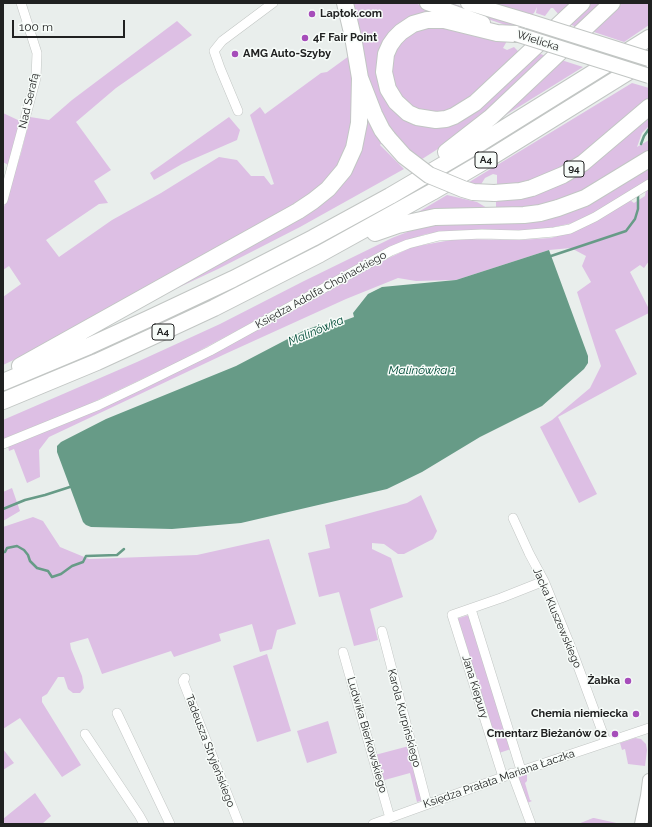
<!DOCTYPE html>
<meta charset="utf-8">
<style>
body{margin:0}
#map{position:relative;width:652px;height:827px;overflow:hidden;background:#e9eeec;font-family:Raleway,sans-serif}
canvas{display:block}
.frame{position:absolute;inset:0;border:4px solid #202121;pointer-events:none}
.scale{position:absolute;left:12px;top:20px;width:113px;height:18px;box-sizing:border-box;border:2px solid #202121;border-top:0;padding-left:5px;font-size:12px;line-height:14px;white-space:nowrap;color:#202121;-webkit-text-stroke:3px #f7fcf9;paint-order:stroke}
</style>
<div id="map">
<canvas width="652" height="827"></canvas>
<div class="frame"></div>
<div class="scale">100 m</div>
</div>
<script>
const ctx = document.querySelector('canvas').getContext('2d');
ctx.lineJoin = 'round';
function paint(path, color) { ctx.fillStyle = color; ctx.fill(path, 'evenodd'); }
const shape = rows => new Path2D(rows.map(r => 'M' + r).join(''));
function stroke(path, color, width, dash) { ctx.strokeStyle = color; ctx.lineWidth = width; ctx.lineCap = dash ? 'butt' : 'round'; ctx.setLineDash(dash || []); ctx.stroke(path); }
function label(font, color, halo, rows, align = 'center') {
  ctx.font = font + ' Raleway,sans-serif'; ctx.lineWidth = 3; ctx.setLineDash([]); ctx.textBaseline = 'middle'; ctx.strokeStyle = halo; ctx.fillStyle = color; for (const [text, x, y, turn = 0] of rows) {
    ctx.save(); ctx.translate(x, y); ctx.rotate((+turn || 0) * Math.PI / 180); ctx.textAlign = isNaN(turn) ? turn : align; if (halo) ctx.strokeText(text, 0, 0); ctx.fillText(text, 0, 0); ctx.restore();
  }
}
const green = shape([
 [350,3,415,3,443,14,404,24,383,87,436,124,535,52,546,56,478,120,444,145,419,161,402,146,373,103],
 [441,3,451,3,523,26,520,30],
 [483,3,576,3,559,15,553,8,551,8,545,16,536,13,537,7,534,13,530,16],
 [588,3,603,3,577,27,566,23],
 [618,3,649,3,649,25,624,42,588,30],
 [177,21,192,35,116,88,76,122,111,170,94,181,108,203,99,204,46,240,59,257,112,220,161,193,219,157,237,160,251,176,264,176,271,185,274,184,250,115,260,107,265,114,321,73,327,72,349,56,352,74,355,127,338,169,317,193,24,355,3,365,3,297,21,284,9,266,3,270,3,210,21,153,30,117,49,120,72,100],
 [435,24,507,41,503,48,507,50,514,47,520,53,481,92,452,111,423,114,398,98,389,61,405,35],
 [558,59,583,67,488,126],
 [632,83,649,88,649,101,602,142,551,177,497,189,497,175,493,174,485,178,480,186,466,184],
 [3,113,20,121,10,166,3,162],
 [365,113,382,142,380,145,404,169,300,227,218,269,137,307,321,202],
 [649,115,649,126,642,133,637,147,649,140,649,135,649,153,586,191,536,207,415,214,447,195,477,202,487,208,496,208,496,200,532,195,544,192,573,177],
 [229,117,240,130,237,140,182,164,154,180,150,173],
 [649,168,649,179,596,212,572,223,546,229,520,232,446,232,426,234,405,241,180,361,83,407,3,439,3,420,137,362,220,324,304,281,392,238,415,229,435,225,472,223,540,221,557,217,588,205],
 [649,187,649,261,644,268,640,265,630,272,649,309,649,313,615,330,637,374,558,417,597,494,579,503,540,427,552,420,590,388,601,366,577,292,591,282,582,266,586,256,571,248,549,250,456,280,416,281,398,278,346,299,225,354,49,437,39,450,40,477,27,483,14,449,9,451,8,446,265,326,372,266,412,247,457,239,519,240,551,238,580,229,630,200,634,203,645,196,646,189],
 [12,488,20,511,3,521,3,492],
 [421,495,437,531,433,539,404,554,398,554,384,544,372,543,372,549,391,558,403,597,370,609,378,640,354,646,339,592,319,597,308,553,330,548,325,525,407,503],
 [33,517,43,521,60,547,89,559,197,555,269,539,296,624,277,630,272,649,260,652,252,624,219,634,221,641,174,657,171,651,102,674,88,638,70,643,71,649,82,676,84,688,80,693,73,693,68,689,64,677,58,677,47,694,42,697,42,702,81,765,62,777,20,718,3,729,3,527],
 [469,615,511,749,499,753,456,619],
 [267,654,291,731,257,742,233,666],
 [328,721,337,753,307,763,297,731],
 [635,738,641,739,646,744,647,750,645,766,628,764,625,749,622,750,620,743],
 [409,746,423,800,417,802,410,773,381,781,375,755],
 [3,749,14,763,3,770],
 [527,773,527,781,525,783,530,800,532,801,527,803,518,779,518,776],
 [35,793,51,816,42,824,3,824,3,819],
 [593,818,594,818,621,824,578,824]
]);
const water = shape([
 [549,250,588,356,588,363,584,369,542,406,480,437,422,472,387,489,241,523,172,529,91,527,86,525,83,522,57,452,57,446,61,442,106,419,236,366,303,331,322,324,324,328,354,317,353,313,368,294,382,287,456,280]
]);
const stream = shape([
 [641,144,644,136,649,129],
 [548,257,626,231,635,219,638,209,638,195],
 [3,509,25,500,45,495,73,486],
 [3,552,5,552,7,548,17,546,24,550,28,555,30,561,37,568,48,571,52,577,61,574,72,566,83,562,86,556,117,555,124,549]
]);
const street = shape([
 [238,111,220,68,214,51,222,41,273,3],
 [3,200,36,78,37,53,21,3],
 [3,444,99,405,141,385,210,351,391,251,408,244,439,236,482,234,519,235,554,232,570,229,595,217,649,184],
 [513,518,529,553,544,581,572,650,606,742],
 [471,609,521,770],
 [382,631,427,804],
 [343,652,390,818],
 [185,678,183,681,239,824],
 [117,713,170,824],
 [85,734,139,815,144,824],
 [512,773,531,824],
 [503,777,452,615,501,598,544,581],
 [373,824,503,777,649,728]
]);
const secondary = shape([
 [641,824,647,796,649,780]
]);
const primary = shape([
 [427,3,483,23],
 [468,3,528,21]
]);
const highway = shape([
 [345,3,353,37,360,78,374,114,382,130,388,138],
 [516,34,497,33,444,20,427,20,413,24,401,32,395,38,390,45,386,54,384,72,388,89,396,102,408,113,417,117,436,120,446,119,454,116,475,103,582,3],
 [446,152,491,117,612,3],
 [494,193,520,191,532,188,563,175,583,163,649,107],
 [375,233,398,225,435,217,524,215,540,213,558,208,585,198,649,159],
 [20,366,298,211,313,201,328,189,344,170,354,148,359,123,360,78],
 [3,382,89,346,148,319,233,279,313,238,390,196,482,142,649,38],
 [3,401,97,362,171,328,214,308,320,254,432,192,493,156,649,59]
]);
const primaryBridge = shape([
 [528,21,649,59],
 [516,34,649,76]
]);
const highwayBridge = shape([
 [388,138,404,156,429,175,463,189,473,192,494,193]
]);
const markers = [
 [312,14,4,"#a64dba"],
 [305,38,4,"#a64dba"],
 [235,54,4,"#a64dba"],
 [628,681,4,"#a64dba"],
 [636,714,4,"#a64dba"],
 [615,734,4,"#a64dba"]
];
const shields = [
 [486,160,22],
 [574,169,20],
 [163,332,22]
];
const shieldNames = [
 ["A4",486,160],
 ["94",574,169],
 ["A4",163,332]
];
const poiNames = [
 ["Laptok.com",320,14],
 ["4F Fair Point",313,38],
 ["AMG Auto-Szyby",243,54],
 ["Żabka",620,681,"right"],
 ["Chemia niemiecka",628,714,"right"],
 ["Cmentarz Bieżanów 02",607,734,"right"]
];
const streetNames = [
 ["Wielicka",538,41,18],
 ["Nad Serafą",29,101,-77],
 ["Księdza Adolfa Chojnackiego",321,290,-29],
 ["Jacka Kluszewskiego",557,618,67],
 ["Jana Kiepury",475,687,73],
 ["Karola Kurpińskiego",404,718,75],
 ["Ludwika Bierkowskiego",367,735,74],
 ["Tadeusza Stryjeńskiego",210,751,69],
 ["Księdza Prałata Mariana Łaczka",499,779,-19]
];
const waterNames = [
 ["Malinówka",316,331,-23],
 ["Malinówka 1",422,370]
];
paint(green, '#ddbfe4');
paint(water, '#679b87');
stroke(stream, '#679b87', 2.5);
stroke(street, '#c2c6c4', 10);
stroke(secondary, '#c2c6c4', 14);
stroke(primary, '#c2c6c4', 16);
stroke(highway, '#c2c6c4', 18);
stroke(street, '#fff', 9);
stroke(secondary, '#fff', 12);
stroke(primary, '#fff', 14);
stroke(highway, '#fff', 16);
stroke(primaryBridge, '#c2c6c4', 16, []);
stroke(highwayBridge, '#c2c6c4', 18, []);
stroke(primaryBridge, '#fff', 14);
stroke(highwayBridge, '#fff', 16);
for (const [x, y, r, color] of markers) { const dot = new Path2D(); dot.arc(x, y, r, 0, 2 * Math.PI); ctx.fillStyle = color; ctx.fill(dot); stroke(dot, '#f7fcf9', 1.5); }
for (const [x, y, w] of shields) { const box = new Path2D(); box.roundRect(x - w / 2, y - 8, w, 16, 3); ctx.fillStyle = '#f7fcf9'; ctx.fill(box); stroke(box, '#202121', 1); }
label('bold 10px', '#202121', null, shieldNames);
label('bold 11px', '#202121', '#f7fcf9', poiNames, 'left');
label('11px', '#202121', '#f7fcf9', streetNames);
label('italic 12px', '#004c38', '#f7fcf9', waterNames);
</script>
